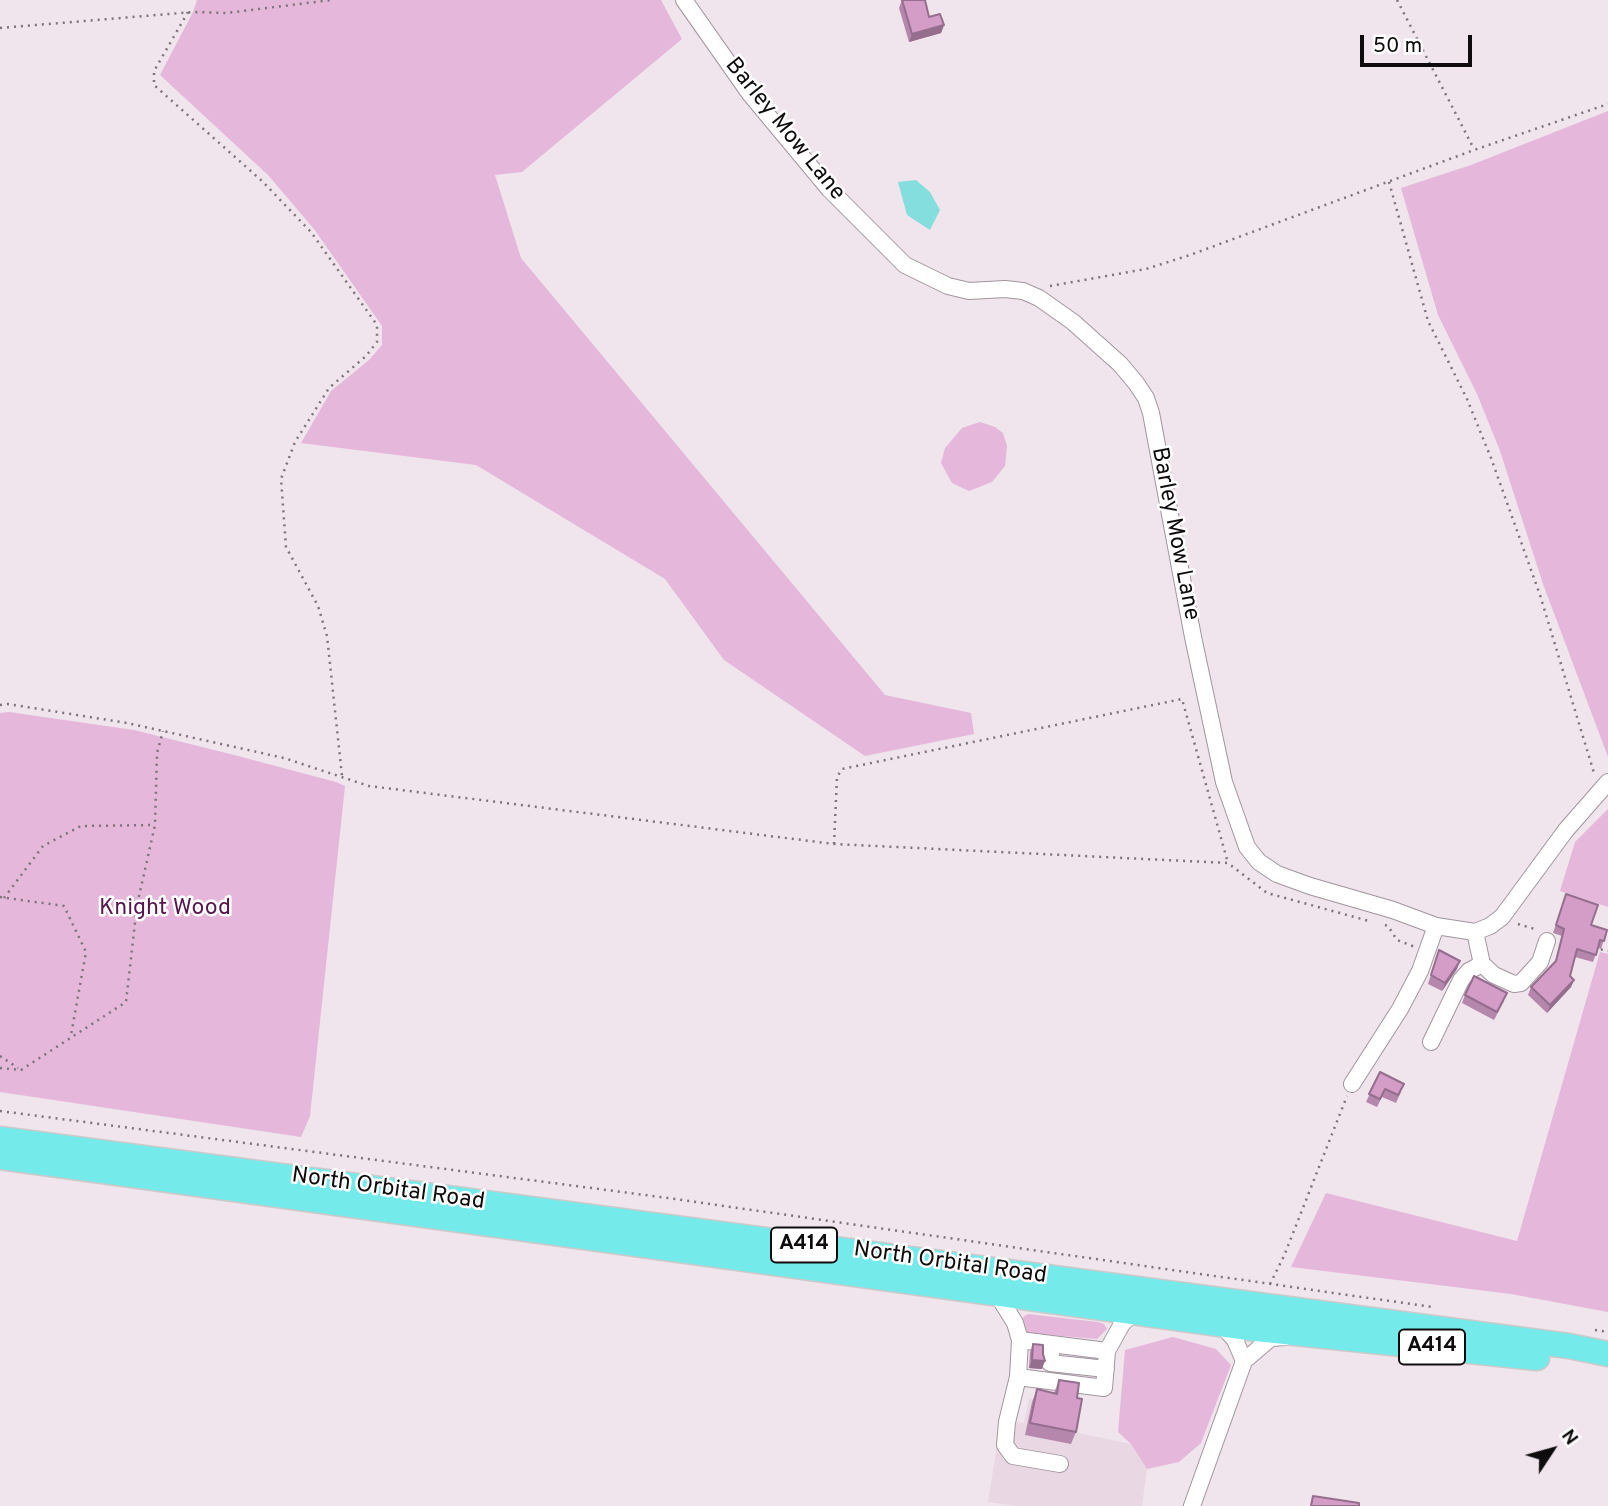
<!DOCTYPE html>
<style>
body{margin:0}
#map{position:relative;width:1608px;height:1506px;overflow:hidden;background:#f0e4ed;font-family:Overpass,sans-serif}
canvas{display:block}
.north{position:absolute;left:1517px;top:1415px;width:70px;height:70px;-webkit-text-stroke:5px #fff;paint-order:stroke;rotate:54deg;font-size:19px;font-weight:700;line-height:28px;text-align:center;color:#0f0c0e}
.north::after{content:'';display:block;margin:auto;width:24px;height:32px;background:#0f0c0e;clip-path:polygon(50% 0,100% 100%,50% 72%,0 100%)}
.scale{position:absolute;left:1360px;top:35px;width:112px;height:32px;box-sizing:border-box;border:4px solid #0f0c0e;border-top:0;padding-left:9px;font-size:21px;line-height:24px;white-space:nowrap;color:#0f0c0e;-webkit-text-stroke:5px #fff;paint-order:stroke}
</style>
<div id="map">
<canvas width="1608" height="1506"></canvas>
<div class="north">N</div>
<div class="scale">50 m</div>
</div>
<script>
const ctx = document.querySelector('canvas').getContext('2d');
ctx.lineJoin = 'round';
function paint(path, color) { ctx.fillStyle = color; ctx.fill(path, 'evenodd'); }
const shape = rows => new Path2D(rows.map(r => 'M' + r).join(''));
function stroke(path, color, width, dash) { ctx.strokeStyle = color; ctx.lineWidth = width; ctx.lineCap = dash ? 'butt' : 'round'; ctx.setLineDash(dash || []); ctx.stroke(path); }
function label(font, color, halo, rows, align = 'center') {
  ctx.font = font + ' Overpass,sans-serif'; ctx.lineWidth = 5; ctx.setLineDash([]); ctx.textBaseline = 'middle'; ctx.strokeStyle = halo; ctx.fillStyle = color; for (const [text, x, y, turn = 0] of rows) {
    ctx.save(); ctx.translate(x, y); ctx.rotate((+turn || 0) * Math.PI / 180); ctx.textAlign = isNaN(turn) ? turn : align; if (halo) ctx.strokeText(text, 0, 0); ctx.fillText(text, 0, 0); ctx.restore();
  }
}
const built = shape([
 [1029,1399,1081,1406,1078,1433,1131,1444,1147,1469,1142,1506,1017,1506,988,1502,1001,1420,1024,1423]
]);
const green = shape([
 [197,0,661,0,682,39,522,172,495,175,521,258,885,695,971,713,974,734,865,756,724,660,665,579,476,465,301,443,331,391,369,360,382,345,382,326,314,229,268,175,160,75,193,12],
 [1608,111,1608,757,1543,584,1500,451,1477,394,1438,315,1401,188,1471,165],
 [980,422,995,427,1003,433,1007,446,1005,466,992,482,969,491,952,483,941,463,945,448,962,428],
 [9,712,134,730,238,756,336,782,345,786,310,1116,301,1137,0,1092,0,713],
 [1608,809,1608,907,1560,891,1575,842],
 [1600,952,1608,954,1608,1312,1511,1294,1291,1267,1326,1193,1517,1241],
 [1028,1314,1098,1322,1104,1324,1107,1329,1097,1339,1025,1333,1023,1317],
 [1173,1337,1216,1349,1231,1365,1201,1443,1179,1462,1147,1469,1131,1444,1118,1432,1125,1350]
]);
const water = shape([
 [916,180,930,192,940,210,930,230,907,215,898,182]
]);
const path = shape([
 [1397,0,1474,149],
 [188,12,154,71,154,85,262,181,311,232,377,325,377,342,366,356,329,388,295,442,281,479,286,547,318,606,327,636,342,776],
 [0,28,193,12,227,13,331,0],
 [1389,182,1428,321,1467,399,1491,458,1540,595,1594,773],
 [1050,286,1146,269,1190,255,1474,150,1608,104],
 [0,705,8,704,127,723,284,758,369,786,834,844,1228,863,1267,893,1369,921],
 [834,844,837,777,842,769,1182,699,1228,863],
 [0,897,64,906,86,952,71,1035],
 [4,898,43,846,81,826,155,825],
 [1518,924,1538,930],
 [1385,925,1388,926,1397,940,1415,947],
 [1594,948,1608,951],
 [0,1056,18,1068],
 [0,1068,21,1070,126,1002,137,905,155,825,157,753,163,731],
 [0,1111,668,1198,1432,1307],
 [1270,1284,1284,1256,1347,1096],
 [1595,1330,1608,1332]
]);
const minor = shape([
 [684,0,750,94,829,189,905,265,948,286,969,291,1005,289,1023,291,1039,298,1073,322,1120,364,1136,383,1146,398,1151,413,1193,637,1224,782,1247,847,1259,862,1277,874,1310,886,1393,910,1436,926,1475,932,1490,926,1502,917,1566,830,1608,782],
 [1475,932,1482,964,1494,975,1514,984,1521,983,1540,962,1547,941],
 [1431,1042,1461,980,1469,971,1482,964],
 [1352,1084,1400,1009,1420,971,1436,926],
 [997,1294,1015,1323,1020,1340,1018,1377,1104,1388,1107,1351,1122,1324,1135,1311],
 [1221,1324,1235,1340,1244,1361],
 [1020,1340,1107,1351],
 [1052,1344,1050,1363,1106,1369],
 [1018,1377,1007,1422,1005,1445,1013,1456,1060,1464],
 [1192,1506,1244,1361,1271,1338,1286,1337]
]);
const highway = shape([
 [0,1139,1569,1346,1608,1354],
 [0,1157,1256,1329,1537,1358]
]);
const wall = shape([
 [902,0,944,25,941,33,909,42,899,8],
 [1566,894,1591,925,1607,930,1601,949,1598,948,1593,962,1575,957,1570,976,1574,980,1571,987,1547,1013,1528,995,1531,987,1555,962,1562,936,1553,933],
 [1436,958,1457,969,1442,991,1428,984],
 [1465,995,1504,1001,1494,1020,1462,1003],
 [1380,1072,1401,1092,1396,1103,1382,1097,1377,1107,1366,1102],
 [1033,1344,1042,1369,1029,1368,1030,1352],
 [1059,1380,1077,1398,1076,1432,1071,1444,1025,1435,1032,1402,1037,1389,1054,1393]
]);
const shadedWall = shape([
 [944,25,941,33,909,42,912,34],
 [1460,961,1457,969,1442,991,1445,983],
 [1574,980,1571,987,1547,1013,1550,1005],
 [1032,1360,1045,1361,1042,1369,1029,1368]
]);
const building = shape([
 [902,0,925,0,929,17,940,14,944,25,912,34,902,0],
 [1566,894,1598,905,1591,925,1607,930,1604,941,1600,940,1596,955,1577,949,1570,976,1574,980,1550,1005,1531,987,1556,961,1564,929,1556,925,1566,894],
 [1439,950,1460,961,1445,983,1431,975,1439,950],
 [1474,976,1507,993,1497,1012,1465,995,1474,976],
 [1380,1072,1404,1084,1398,1095,1385,1089,1380,1099,1369,1094,1380,1072],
 [1033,1344,1043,1345,1043,1354,1045,1361,1032,1360,1033,1344],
 [1059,1380,1079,1383,1077,1398,1082,1399,1076,1432,1030,1423,1037,1389,1057,1394,1059,1380],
 [1313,1496,1359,1503,1359,1506,1311,1506,1313,1496]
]);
const shields = [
 [804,1245,66],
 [1432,1347,66]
];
const shieldNames = [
 ["A414",804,1245],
 ["A414",1432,1347]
];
const streetNames = [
 ["Barley Mow Lane",784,130,51],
 ["Barley Mow Lane",1174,534,79],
 ["North Orbital Road",388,1190,8],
 ["North Orbital Road",950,1264,8]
];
const parkNames = [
 ["Knight Wood",165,909]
];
paint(built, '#e9d7e4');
paint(green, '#e5b8db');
paint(water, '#85dede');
stroke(minor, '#a1969e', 18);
stroke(highway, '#cacaca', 27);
stroke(path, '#7b7479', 2.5, [2, 5]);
stroke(minor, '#fff', 16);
stroke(highway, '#75eaea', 24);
paint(wall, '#b687ac');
paint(shadedWall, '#946e8c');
paint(building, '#d49dc8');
stroke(building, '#946e8c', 2);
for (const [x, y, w] of shields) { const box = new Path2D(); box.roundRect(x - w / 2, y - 17.5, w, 35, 5); ctx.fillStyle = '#fff'; ctx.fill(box); stroke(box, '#0f0c0e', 2); }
label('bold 21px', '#0f0c0e', null, shieldNames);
label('23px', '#0f0c0e', '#fff', streetNames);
label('23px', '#55164c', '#fff', parkNames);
</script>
